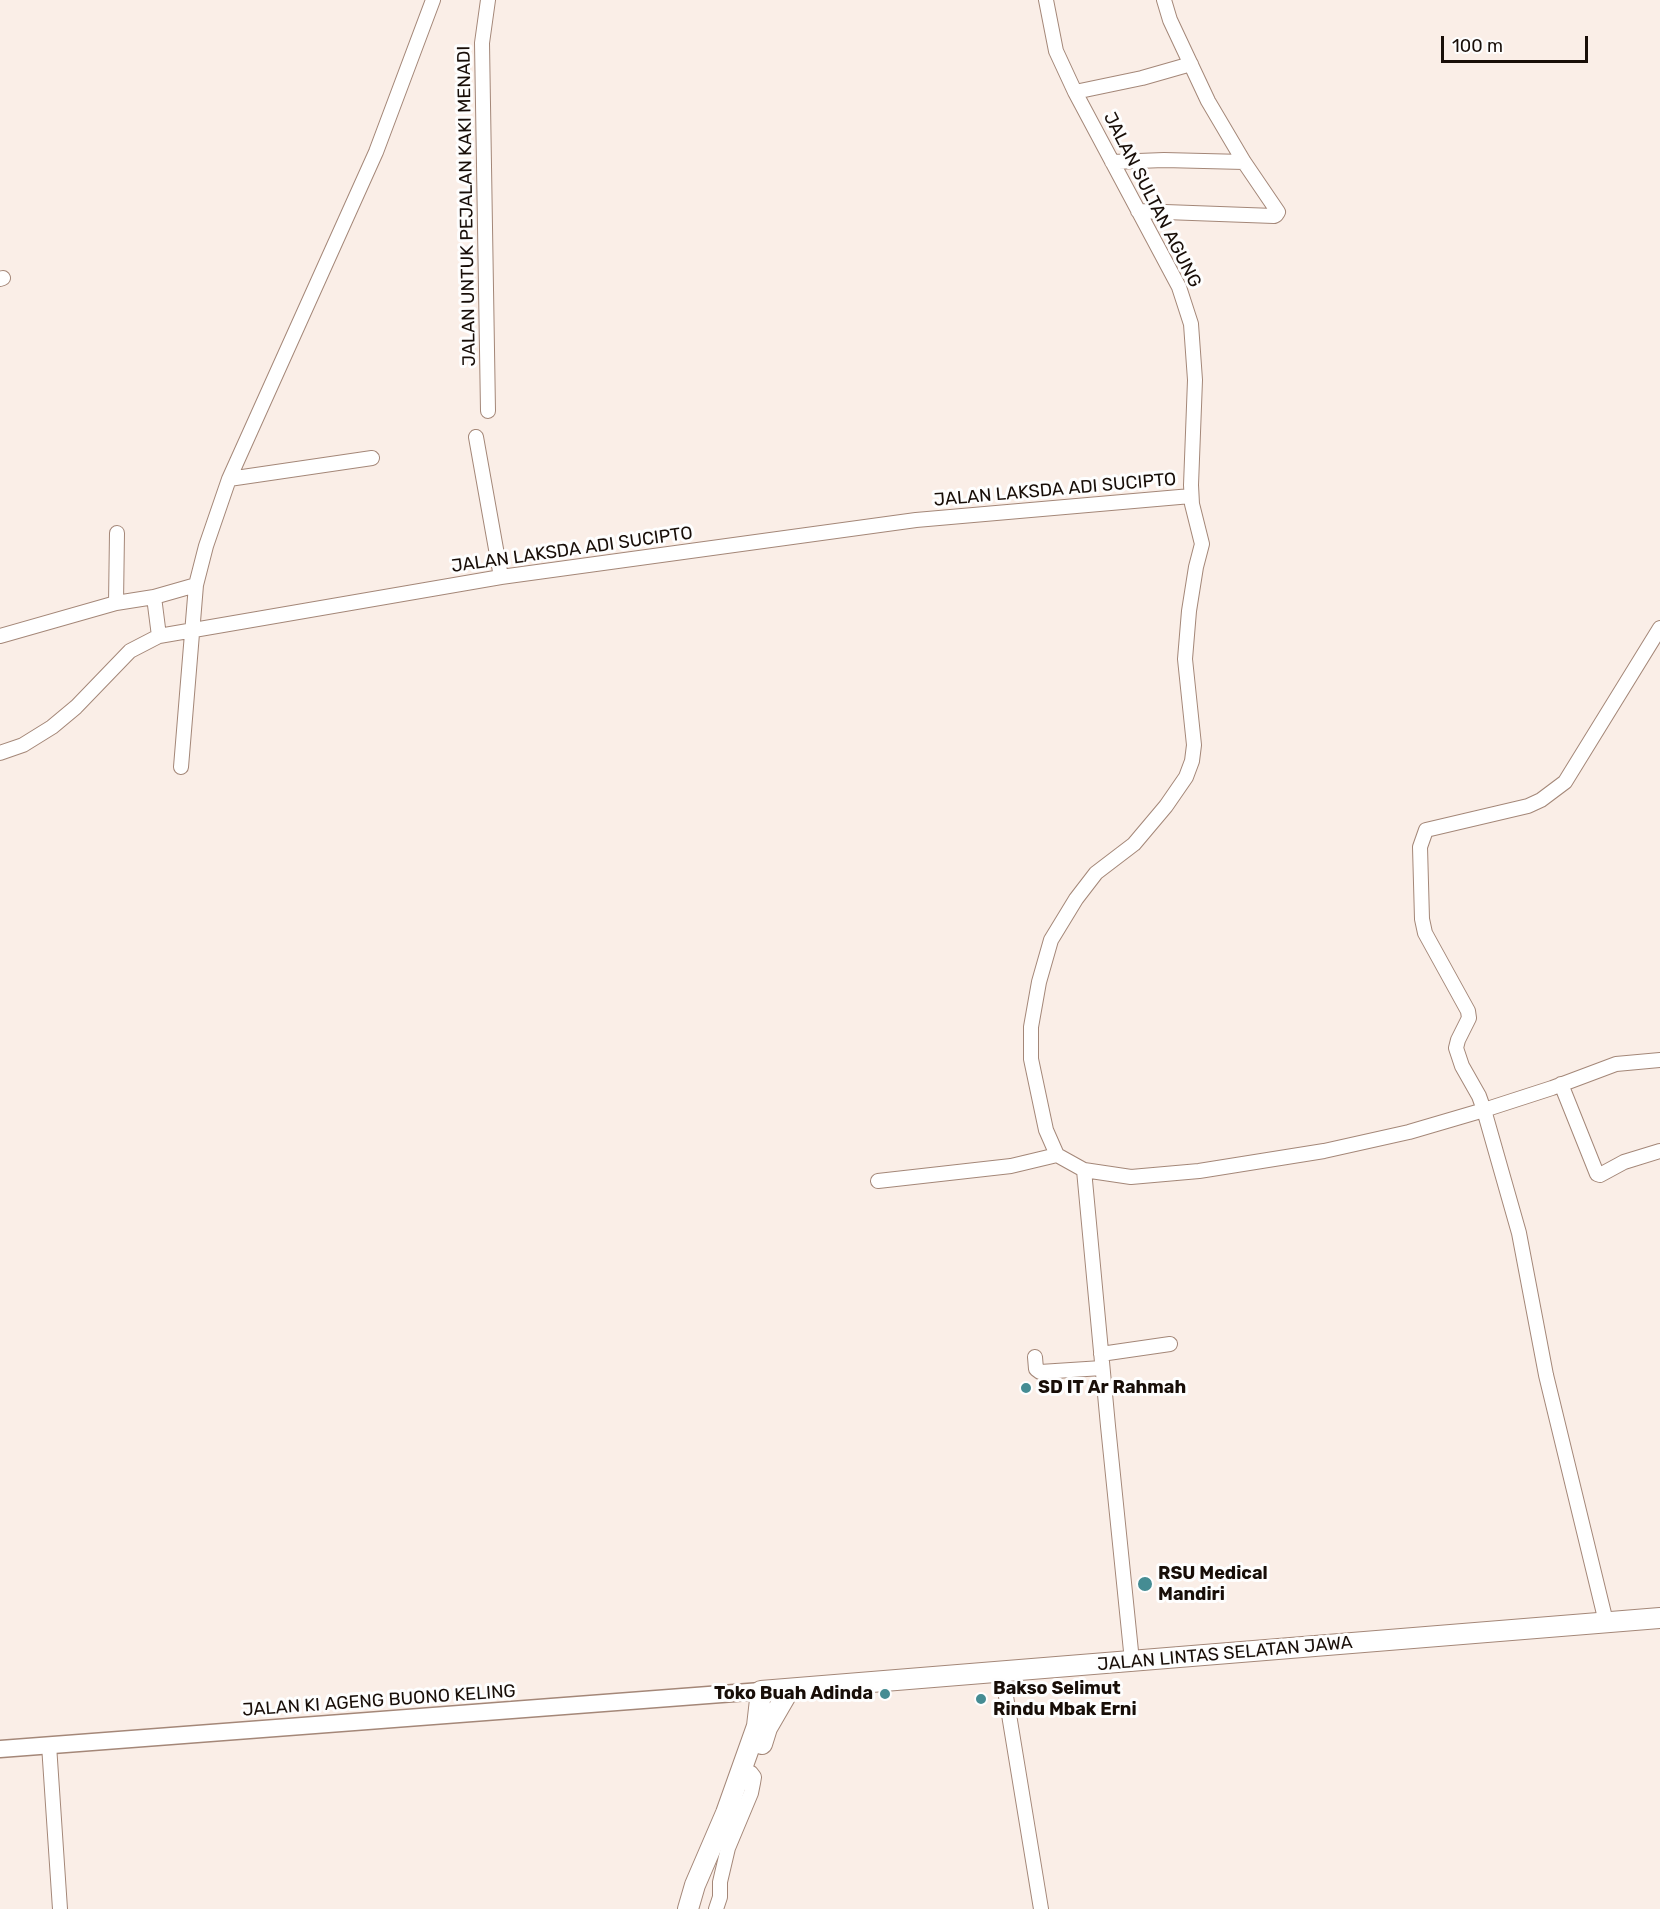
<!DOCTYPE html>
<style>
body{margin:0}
#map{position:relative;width:1660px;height:1909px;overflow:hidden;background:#faeee7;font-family:Rubik,sans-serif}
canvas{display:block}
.scale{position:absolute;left:1441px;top:36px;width:147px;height:27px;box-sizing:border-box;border:3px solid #180e08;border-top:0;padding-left:8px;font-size:18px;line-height:21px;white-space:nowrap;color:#180e08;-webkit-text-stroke:4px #fefefe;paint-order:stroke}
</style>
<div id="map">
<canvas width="1660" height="1909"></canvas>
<div class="scale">100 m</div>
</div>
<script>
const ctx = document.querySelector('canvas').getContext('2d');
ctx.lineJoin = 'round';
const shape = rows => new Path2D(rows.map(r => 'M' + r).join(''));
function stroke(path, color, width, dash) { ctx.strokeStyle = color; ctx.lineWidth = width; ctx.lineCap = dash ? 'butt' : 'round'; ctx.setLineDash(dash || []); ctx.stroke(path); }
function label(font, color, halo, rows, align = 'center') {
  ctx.font = font + ' Rubik,sans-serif'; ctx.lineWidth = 6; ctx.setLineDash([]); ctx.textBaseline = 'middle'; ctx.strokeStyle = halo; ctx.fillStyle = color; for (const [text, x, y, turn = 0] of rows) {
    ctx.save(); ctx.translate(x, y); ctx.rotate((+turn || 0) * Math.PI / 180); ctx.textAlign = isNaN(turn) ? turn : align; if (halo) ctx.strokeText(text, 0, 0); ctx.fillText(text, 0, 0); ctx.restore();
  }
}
const minor = shape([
 [488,0,482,43,488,411],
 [1046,0,1056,51,1075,92,1179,287,1191,324,1195,380,1191,485,1192,504,1202,544,1196,567,1189,611,1185,659,1194,745,1192,761,1186,777,1166,806,1134,844,1096,873,1076,899,1051,940,1039,982,1031,1027,1031,1059,1046,1130,1057,1155,1084,1170,1131,1177,1199,1171,1324,1151,1409,1132,1484,1110,1552,1088,1616,1064,1660,1060],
 [1075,92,1142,78,1191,64],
 [1112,162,1164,160,1244,162],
 [1138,211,1274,216,1276,215,1278,212,1244,162,1208,101,1170,20,1164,0],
 [0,279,3,278],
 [476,437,501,577],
 [229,479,372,458],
 [154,597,196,585],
 [116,603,154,597,159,636],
 [0,636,116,603,117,533],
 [0,753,23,745,52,727,76,707,130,651,159,636,501,577,916,520,1191,496],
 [181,767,196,585,206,546,229,479,376,152,433,0],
 [1561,1084,1597,1174,1600,1175,1624,1162,1660,1151],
 [1084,1170,1108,1426,1132,1661],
 [878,1181,1011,1166,1057,1155],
 [1101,1354,1170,1344],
 [1035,1357,1036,1369,1040,1372,1102,1368],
 [1606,1622,1546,1375,1519,1233,1484,1110,1479,1096,1462,1066,1456,1048,1458,1040,1469,1018,1468,1011,1425,933,1422,919,1420,847,1426,830,1528,806,1541,800,1565,782,1660,628],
 [1002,1672,1041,1909],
 [49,1745,60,1909],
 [716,1909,720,1897,720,1882,728,1848,751,1793,753,1783,754,1777,751,1773,741,1769]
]);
const major = shape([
 [0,1749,761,1691]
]);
const highway = shape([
 [762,1744,767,1728,789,1690],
 [688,1909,695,1885,726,1813,757,1726,761,1691,1660,1618]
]);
const markers = [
 [1026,1388,6,"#458c93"],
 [1145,1584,8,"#458c93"],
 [885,1694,6,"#458c93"],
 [981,1699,6,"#458c93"]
];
const streetNames = [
 ["JALAN SULTAN AGUNG",1152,200,63],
 ["JALAN UNTUK PEJALAN KAKI MENADI",467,206,-91],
 ["JALAN LAKSDA ADI SUCIPTO",1055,490,-5],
 ["JALAN LAKSDA ADI SUCIPTO",572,550,-8],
 ["JALAN LINTAS SELATAN JAWA",1225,1654,-5],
 ["JALAN KI AGENG BUONO KELING",379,1701,-4]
];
const poiNames = [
 ["SD IT Ar Rahmah",1038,1388],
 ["RSU Medical",1158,1574],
 ["Mandiri",1158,1595],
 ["Bakso Selimut",993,1689],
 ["Rindu Mbak Erni",993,1710],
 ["Toko Buah Adinda",873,1694,"right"]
];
stroke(minor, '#a48778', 16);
stroke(major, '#a48778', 19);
stroke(highway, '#a48778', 22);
stroke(minor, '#fff', 14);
stroke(major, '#fff', 16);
stroke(highway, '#fff', 20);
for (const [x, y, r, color] of markers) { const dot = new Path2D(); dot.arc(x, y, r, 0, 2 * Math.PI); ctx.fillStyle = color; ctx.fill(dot); stroke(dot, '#fefefe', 2); }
label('18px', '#180e08', '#fefefe', streetNames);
label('bold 18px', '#180e08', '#fefefe', poiNames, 'left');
</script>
